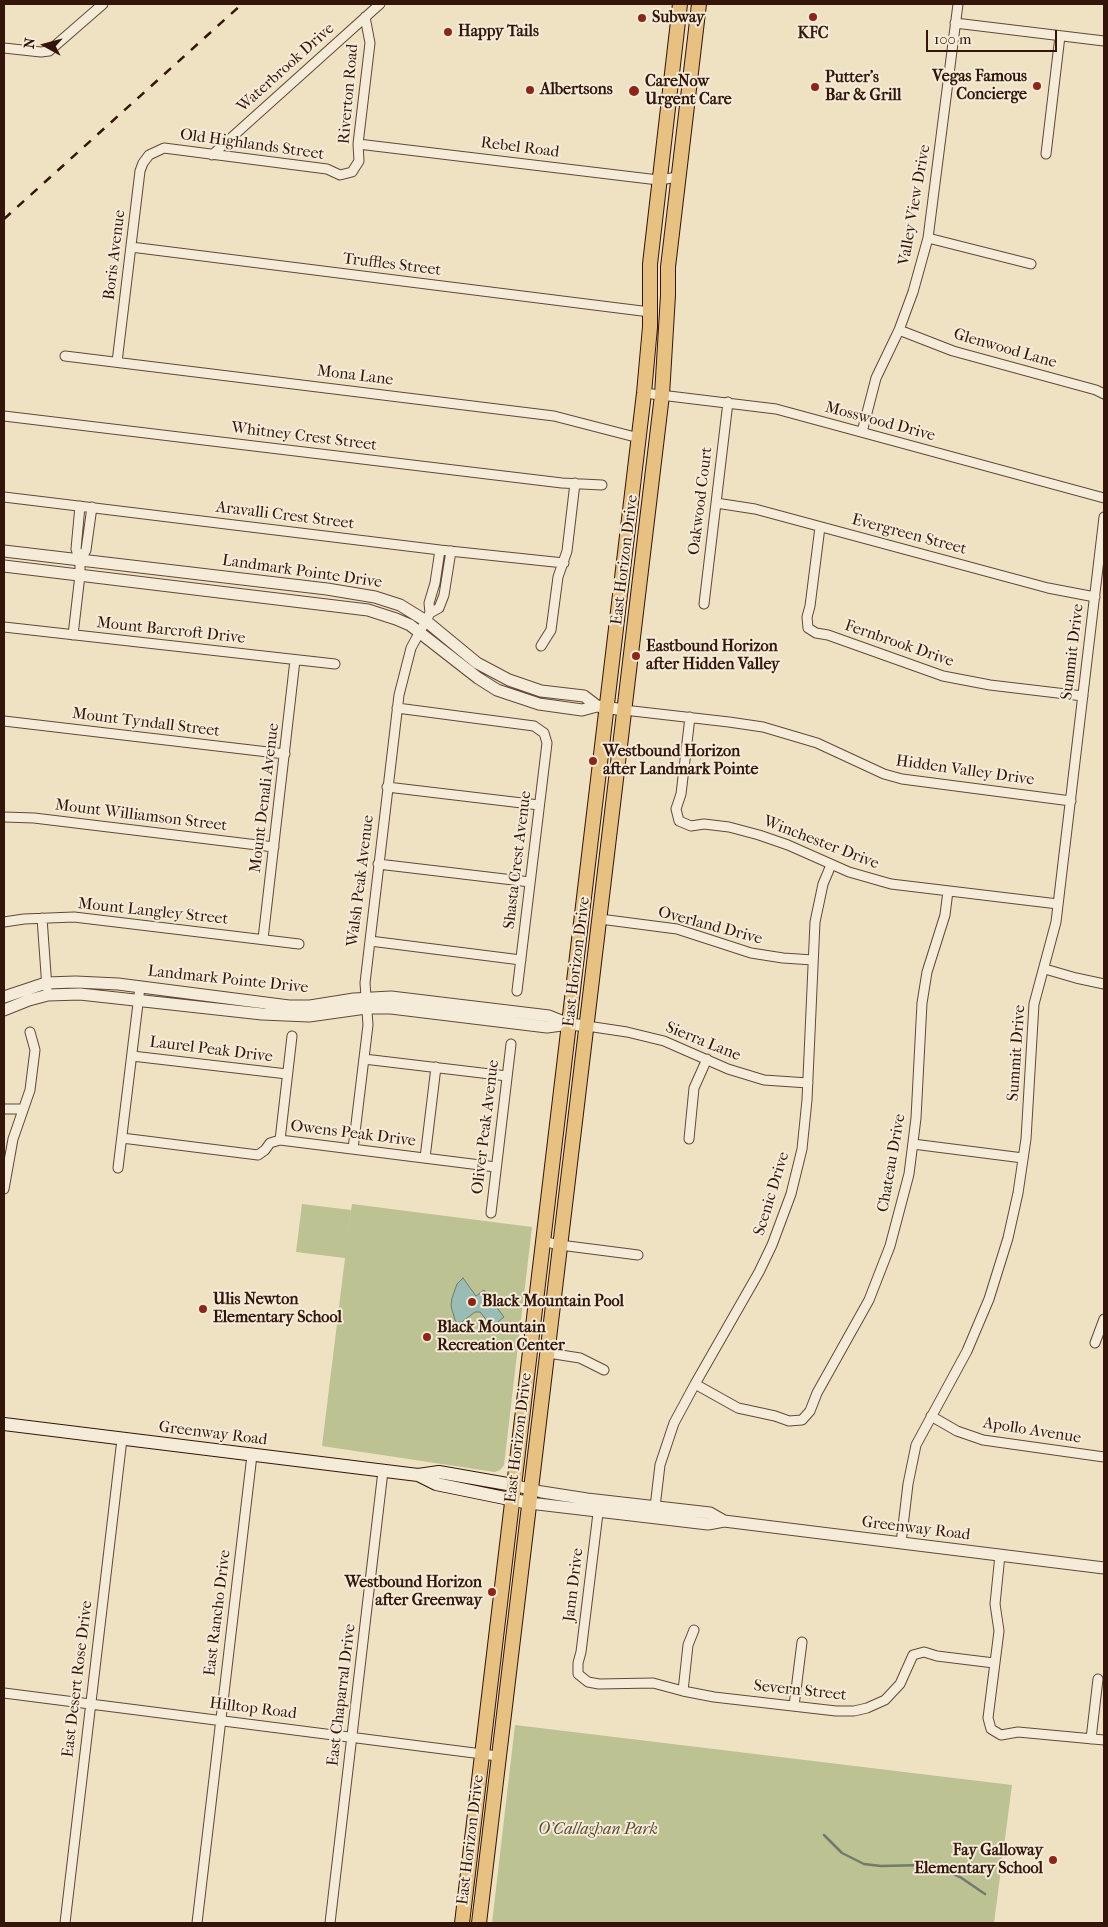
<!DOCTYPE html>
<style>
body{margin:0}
#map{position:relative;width:1108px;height:1927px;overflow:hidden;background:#eee2c3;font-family:"IM FELL French Canon",serif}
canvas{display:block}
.frame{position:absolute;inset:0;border:5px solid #341509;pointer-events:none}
.north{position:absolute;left:20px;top:20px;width:50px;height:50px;-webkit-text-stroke:4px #f4ecd8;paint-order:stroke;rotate:277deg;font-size:14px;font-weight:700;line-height:20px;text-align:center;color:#341509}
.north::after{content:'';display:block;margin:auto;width:18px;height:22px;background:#341509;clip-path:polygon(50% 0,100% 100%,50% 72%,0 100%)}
.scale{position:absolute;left:926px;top:30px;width:131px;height:22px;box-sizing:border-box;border:2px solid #341509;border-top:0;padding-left:6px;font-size:15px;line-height:18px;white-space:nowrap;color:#341509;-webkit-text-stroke:4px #f4ecd8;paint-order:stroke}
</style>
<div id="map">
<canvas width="1108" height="1927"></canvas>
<div class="frame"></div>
<div class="north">N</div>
<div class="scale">100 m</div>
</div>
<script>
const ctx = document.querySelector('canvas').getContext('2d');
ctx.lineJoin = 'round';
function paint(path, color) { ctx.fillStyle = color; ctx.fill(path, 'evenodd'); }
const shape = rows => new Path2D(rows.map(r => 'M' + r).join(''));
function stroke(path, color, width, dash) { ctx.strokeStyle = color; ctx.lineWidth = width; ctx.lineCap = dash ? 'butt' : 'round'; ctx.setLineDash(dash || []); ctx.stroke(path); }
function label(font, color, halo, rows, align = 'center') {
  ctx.font = font + ' "IM FELL French Canon",serif'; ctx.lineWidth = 4; ctx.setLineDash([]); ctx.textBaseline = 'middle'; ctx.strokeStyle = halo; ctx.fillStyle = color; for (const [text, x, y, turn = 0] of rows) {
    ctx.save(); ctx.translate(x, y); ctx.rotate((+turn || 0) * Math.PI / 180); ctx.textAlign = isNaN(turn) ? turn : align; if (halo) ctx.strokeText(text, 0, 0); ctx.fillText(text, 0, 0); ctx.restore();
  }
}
const green = shape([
 [302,1204,351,1210,347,1239,352,1204,532,1227,504,1465,500,1470,495,1472,322,1446,345,1258,296,1252],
 [515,1725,1012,1785,994,1923,492,1923]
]);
const water = shape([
 [463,1278,476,1296,484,1290,504,1317,492,1327,480,1312,475,1312,458,1325,455,1320,451,1306,452,1298,457,1284,463,1278]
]);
const stream = shape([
 [824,1835,842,1853,864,1864,881,1866,924,1865,938,1867,960,1877,985,1894]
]);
const minor = shape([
 [955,23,1104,41],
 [4,48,41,52,49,51,103,4],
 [358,144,650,179,660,180,677,177],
 [1046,154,1060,36],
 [212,155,380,4],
 [928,238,1031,264],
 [131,247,650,312],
 [899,330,953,351,1096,390,1104,394],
 [65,356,554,416,639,438],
 [117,362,140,171,143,163,149,155,164,148,327,169,340,175,352,172,359,161,358,144,370,43,365,17],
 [644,393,776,409,1104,498],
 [4,416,562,483,602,485],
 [862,432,876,378,899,330,913,292,928,238,958,4],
 [4,497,440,550,564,563],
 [716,503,755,509,1048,588,1095,597],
 [820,527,810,606,807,617,808,628,816,633,828,635,943,676,990,685,1083,696],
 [80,561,86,550,92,507],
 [704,604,728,402],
 [430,613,439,608,444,595,451,551],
 [4,627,335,664],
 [73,635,80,575,80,561,76,549,80,506],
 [541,646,551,630,558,577,567,551,575,483],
 [397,708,534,726,544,733,547,743,517,991],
 [624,710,729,722,763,727,817,743,884,774,902,779,1071,801],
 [690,717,681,794,676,809,679,821,691,826,704,824,729,827,759,835,788,845,849,872,891,884,1058,904],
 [4,721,285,754],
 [387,787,539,805],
 [4,817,34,818,274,847],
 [378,864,530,882],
 [42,918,47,988],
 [600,919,677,929,751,953,783,958,813,960],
 [4,922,24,919,74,917,299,944],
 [263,939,295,660],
 [370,941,521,960],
 [1045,969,1076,978,1104,984],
 [587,1026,627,1032,664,1041,728,1069,764,1080,808,1083],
 [132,1056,287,1074],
 [364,1059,507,1076],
 [4,1109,23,1109],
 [122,1138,258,1155,265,1150,270,1143,280,1140,496,1167],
 [689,1139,694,1088,707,1059],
 [280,1140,292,1036],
 [913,1144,1023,1158],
 [353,1149,368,1025,365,983,399,695,411,648,430,613,429,603,435,583,440,550],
 [425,1158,436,1067],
 [118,1168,140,987],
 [4,1189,13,1139,30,1090,35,1050,30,1032],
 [491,1213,511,1044],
 [542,1241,560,1245,638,1255],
 [1095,1343,1104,1319],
 [548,1353,580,1358,604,1370],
 [695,1384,738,1408,775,1416,789,1421,802,1420,810,1411,817,1393,869,1300,890,1246,909,1174,916,1118,922,1003,927,972,945,915,948,891],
 [931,1416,957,1431,983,1440,1104,1457],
 [599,1505,581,1652,578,1663,578,1674,588,1682,599,1684,653,1683,683,1691,714,1697,836,1711,854,1711,867,1708,885,1700,900,1684,913,1655,924,1652,937,1656,994,1663],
 [655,1507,660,1465,674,1423,695,1384,759,1272,772,1245,791,1194,802,1149,807,1100,815,922,823,884,831,865],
 [901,1543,908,1484,916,1445,967,1351,989,1299,1008,1238,1018,1193,1026,1139,1034,1004,1056,922,1104,517],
 [1000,1555,995,1604,999,1631,988,1718,991,1729,1001,1735,1018,1732,1104,1740],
 [683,1691,688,1645,694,1630],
 [4,1693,498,1756],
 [794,1706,802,1642],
 [1091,1739,1098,1679],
 [65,1923,122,1439],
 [197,1923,252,1455],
 [330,1923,383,1471]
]);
const tertiary = shape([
 [4,551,327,589,375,597,400,605,426,621,477,663,509,680,541,691,584,696,597,706],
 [4,566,368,610,396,619,410,625,478,678,497,690,539,704,582,710,597,706,624,710],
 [4,997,46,983,76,982,118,984,289,1006,310,1006,354,999,391,997,549,1016,569,1024,587,1026],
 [4,1010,29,1000,48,995,80,994,262,1014,309,1016,366,1008,391,1008,547,1027,569,1024],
 [513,1485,542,1492,587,1499,710,1513,724,1521],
 [529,1503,708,1524,724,1521,1104,1568]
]);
const secondary = shape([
 [4,1424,418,1475,439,1472,513,1485],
 [418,1475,436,1484,529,1503]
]);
const primary = shape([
 [462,1923,644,393,650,327,650,264,680,4],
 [479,1923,662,395,668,295,668,267,699,4]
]);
const rail = shape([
 [4,219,242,4]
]);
const markers = [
 [813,17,5,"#8f2418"],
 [642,18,5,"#8f2418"],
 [448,32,5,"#8f2418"],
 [1037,86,5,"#8f2418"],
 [815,87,5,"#8f2418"],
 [530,90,5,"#8f2418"],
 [634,91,6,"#8f2418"],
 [636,656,5,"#8f2418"],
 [593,761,5,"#8f2418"],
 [472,1302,5,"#8f2418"],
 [203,1309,5,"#8f2418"],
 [427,1337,5,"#8f2418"],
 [492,1592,5,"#8f2418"],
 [1053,1860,5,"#8f2418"]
];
const poiNames = [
 ["Subway",652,18],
 ["Happy Tails",458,32],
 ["KFC",813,34,"center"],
 ["Vegas Famous",1027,77,"right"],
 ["Concierge",1027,95,"right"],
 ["Putter's",825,78],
 ["Bar & Grill",825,96],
 ["CareNow",645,82],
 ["Urgent Care",645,100],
 ["Albertsons",540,90],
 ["Eastbound Horizon",646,647],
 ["after Hidden Valley",646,665],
 ["Westbound Horizon",603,752],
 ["after Landmark Pointe",603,770],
 ["Ulis Newton",213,1300],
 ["Elementary School",213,1318],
 ["Black Mountain Pool",482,1302],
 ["Black Mountain",437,1328],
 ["Recreation Center",437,1346],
 ["Westbound Horizon",482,1583,"right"],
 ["after Greenway",482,1601,"right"],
 ["Fay Galloway",1043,1851,"right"],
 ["Elementary School",1043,1869,"right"]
];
const streetNames = [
 ["Waterbrook Drive",286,68,-42],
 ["Riverton Road",349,94,-85],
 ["Old Highlands Street",252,145,8],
 ["Rebel Road",520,148,7],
 ["Valley View Drive",915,205,-80],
 ["Boris Avenue",115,255,-83],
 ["Truffles Street",392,265,7],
 ["Glenwood Lane",1005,349,16],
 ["Mona Lane",355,376,7],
 ["Mosswood Drive",880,422,15],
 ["Whitney Crest Street",304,437,7],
 ["Oakwood Court",701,501,-83],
 ["Aravalli Crest Street",285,516,7],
 ["Evergreen Street",909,535,15],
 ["East Horizon Drive",625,560,-83],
 ["Landmark Pointe Drive",302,572,8],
 ["Mount Barcroft Drive",171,631,6],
 ["Fernbrook Drive",899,644,19],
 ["Summit Drive",1073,652,-83],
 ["Mount Tyndall Street",146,723,7],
 ["Hidden Valley Drive",965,771,8],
 ["Mount Denali Avenue",265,798,-83],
 ["Mount Williamson Street",141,816,7],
 ["Winchester Drive",821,843,21],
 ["Shasta Crest Avenue",518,860,-83],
 ["Walsh Peak Avenue",361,881,-83],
 ["Mount Langley Street",153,912,6],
 ["Overland Drive",710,926,15],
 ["East Horizon Drive",577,962,-83],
 ["Landmark Pointe Drive",228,980,6],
 ["Sierra Lane",703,1042,22],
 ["Laurel Peak Drive",211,1050,7],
 ["Summit Drive",1017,1053,-86],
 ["Oliver Peak Avenue",486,1127,-83],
 ["Owens Peak Drive",353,1134,7],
 ["Chateau Drive",892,1163,-80],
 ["Scenic Drive",772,1194,-73],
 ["Apollo Avenue",1032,1431,9],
 ["Greenway Road",213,1434,7],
 ["East Horizon Drive",519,1438,-83],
 ["Greenway Road",916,1529,7],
 ["Jann Drive",574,1585,-83],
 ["East Rancho Drive",218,1613,-83],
 ["East Desert Rose Drive",78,1679,-83],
 ["Severn Street",800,1691,6],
 ["East Chaparral Drive",342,1695,-83],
 ["Hilltop Road",253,1709,7],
 ["East Horizon Drive",471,1840,-83]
];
const parkNames = [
 ["O'Callaghan Park",598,1830]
];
paint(green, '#bcc291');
paint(water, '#99bdb5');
stroke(water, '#717a70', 1);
stroke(stream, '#717a70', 2.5);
stroke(minor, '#624838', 11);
stroke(tertiary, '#624838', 13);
stroke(secondary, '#341509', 14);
stroke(primary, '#341509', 16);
stroke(minor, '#f4ecd8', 9);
stroke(tertiary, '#f4ecd8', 11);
stroke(secondary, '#f4ecd8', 12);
stroke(primary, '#e7c182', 14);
stroke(rail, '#341509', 2.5, [9, 9]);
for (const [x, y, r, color] of markers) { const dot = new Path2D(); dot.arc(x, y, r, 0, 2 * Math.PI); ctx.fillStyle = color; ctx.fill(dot); stroke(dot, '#f4ecd8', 2); }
label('bold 16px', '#341509', '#f4ecd8', poiNames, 'left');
label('16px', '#341509', '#f4ecd8', streetNames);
label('italic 16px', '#5d4932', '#f4ecd8', parkNames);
</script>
